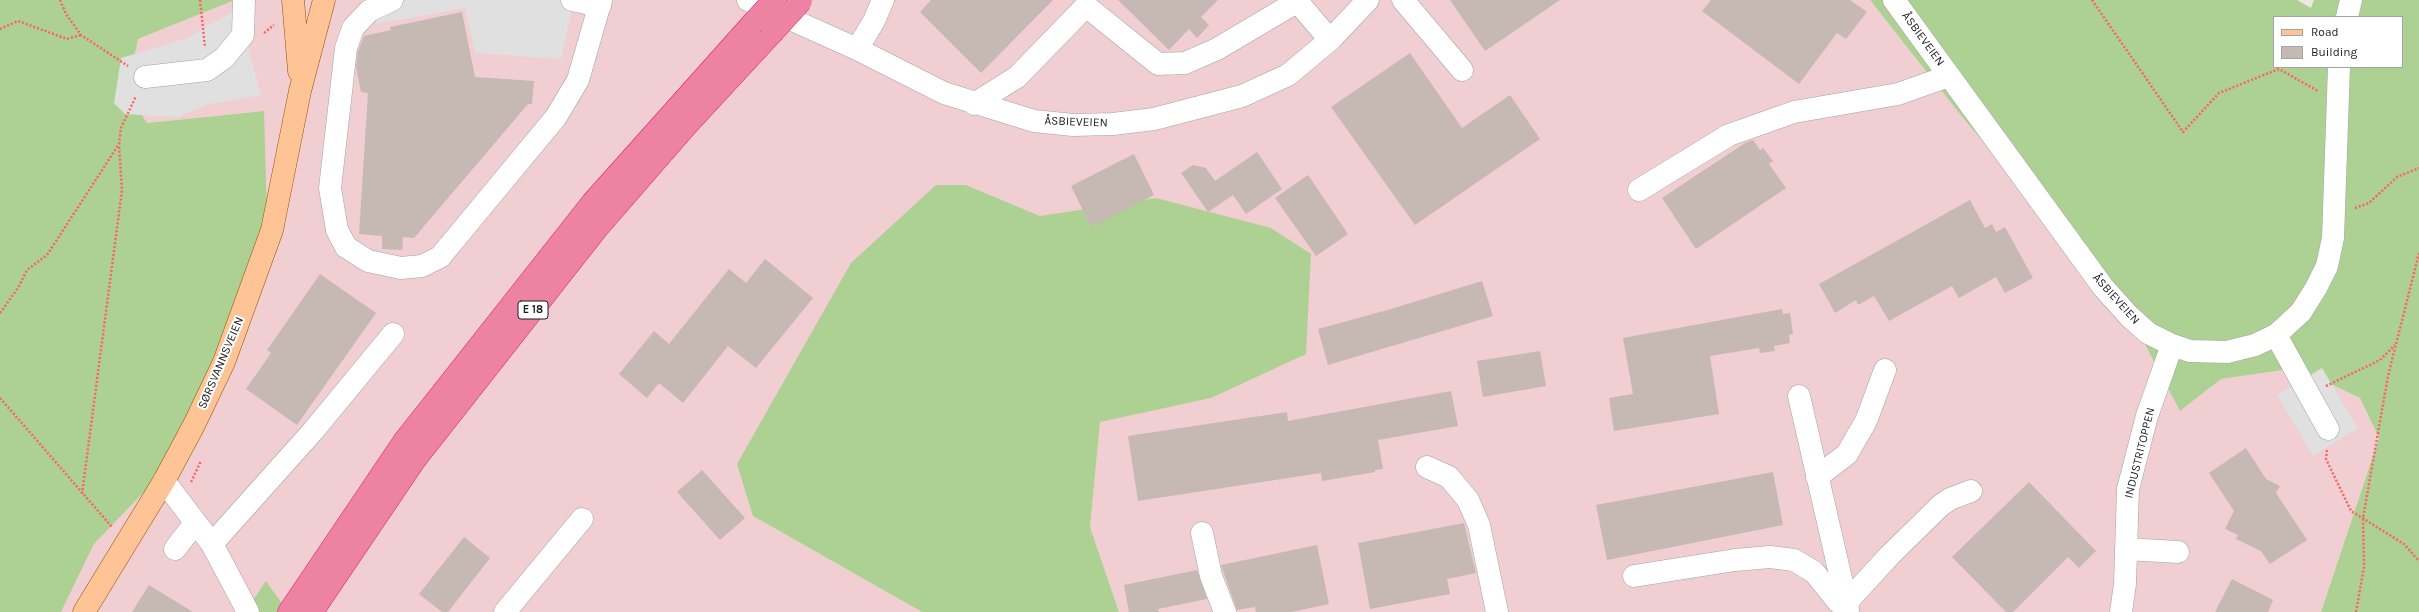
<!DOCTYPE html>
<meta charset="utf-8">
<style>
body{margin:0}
#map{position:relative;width:2419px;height:612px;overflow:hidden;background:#eee8e1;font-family:Karla,sans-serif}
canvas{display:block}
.legend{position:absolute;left:2273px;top:16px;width:130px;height:52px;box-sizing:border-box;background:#fff;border:1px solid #a4a4a4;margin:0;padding:5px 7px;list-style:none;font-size:12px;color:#1c1c1c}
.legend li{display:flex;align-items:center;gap:8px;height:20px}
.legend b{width:20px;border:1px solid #a4a4a4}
</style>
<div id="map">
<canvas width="2419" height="612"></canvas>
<ul class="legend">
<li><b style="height:5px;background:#ffc495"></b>Road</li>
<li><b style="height:11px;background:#c6b9b4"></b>Building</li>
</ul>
</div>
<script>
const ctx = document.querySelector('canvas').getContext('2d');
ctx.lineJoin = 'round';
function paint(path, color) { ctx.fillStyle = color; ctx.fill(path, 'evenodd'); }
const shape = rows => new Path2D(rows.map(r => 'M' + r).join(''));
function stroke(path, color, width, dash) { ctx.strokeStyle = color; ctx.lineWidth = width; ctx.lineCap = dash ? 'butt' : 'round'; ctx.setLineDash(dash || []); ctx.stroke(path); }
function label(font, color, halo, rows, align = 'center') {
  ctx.font = font + ' Karla,sans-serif'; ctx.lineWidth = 4; ctx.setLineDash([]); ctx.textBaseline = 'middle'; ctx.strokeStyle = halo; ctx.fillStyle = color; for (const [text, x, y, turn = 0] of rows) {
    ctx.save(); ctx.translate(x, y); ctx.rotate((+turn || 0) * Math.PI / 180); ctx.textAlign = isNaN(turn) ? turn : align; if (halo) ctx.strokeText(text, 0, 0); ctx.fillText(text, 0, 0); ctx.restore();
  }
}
const commercial = shape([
 [235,0,1870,0,1959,113,2131,318,2180,411,2221,379,2297,368,2360,398,2379,438,2321,612,1119,612,1090,527,1100,421,1211,398,1156,198,1040,216,966,185,753,516,922,612,61,612,94,544,189,445,263,111,147,123,127,91,138,39]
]);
const forest = shape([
 [0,0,235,0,138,39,127,91,147,123,264,111,267,217,189,445,94,544,61,612,0,612],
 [1870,0,2297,0,2311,8,2314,0,2419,0,2419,612,2321,612,2379,438,2360,398,2297,368,2221,379,2180,411,2131,318,1959,113],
 [2274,17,2402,17,2402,67,2274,67],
 [936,185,966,185,1040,216,1156,198,1271,228,1311,254,1306,354,1211,398,1100,422,1090,527,1119,612,922,612,753,516,737,464,851,263],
 [266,581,288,612,245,612]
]);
const parking = shape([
 [373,0,574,0,561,59,475,53,465,8,377,24],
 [238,9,261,95,206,105,178,117,125,114,114,103,121,58,185,39],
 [2322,368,2358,428,2313,456,2277,395]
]);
const building = shape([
 [931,0,1053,0,981,73,920,12],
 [1118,0,1218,0,1201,17,1209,25,1197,38,1189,29,1169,50],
 [1450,0,1560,0,1485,51],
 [1711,0,1850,0,1867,12,1846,39,1837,33,1799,84,1702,11],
 [462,12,475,77,534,81,532,104,528,104,414,238,403,237,402,250,382,249,382,236,359,234,368,93,361,92,356,67,358,51,364,36,391,30,390,27],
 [1410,53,1462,128,1510,95,1540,139,1415,225,1331,107],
 [1753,140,1760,150,1763,148,1773,161,1769,164,1786,188,1696,249,1662,198,1745,143],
 [1257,152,1282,189,1246,214,1233,195,1208,212,1181,173,1193,165,1206,168,1215,181],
 [1134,154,1154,195,1091,227,1071,186],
 [1308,175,1348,234,1316,256,1275,198],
 [1970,200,1985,228,1992,224,1996,232,2005,227,2033,278,2005,293,1996,277,1959,298,1952,286,1889,321,1874,296,1858,305,1856,300,1835,313,1819,284],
 [765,259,813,298,756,368,728,346,683,403,659,383,647,398,619,374,654,331,669,344,729,269,746,283],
 [320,274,376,313,297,425,246,389,271,353,267,350],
 [1482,281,1493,316,1328,365,1318,329,1391,309],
 [1782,309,1783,314,1790,313,1793,334,1789,335,1790,343,1774,346,1775,351,1760,353,1759,348,1710,356,1719,414,1614,431,1609,398,1633,394,1623,338],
 [1540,351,1546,386,1483,397,1477,361],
 [1451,391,1458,426,1378,440,1383,469,1375,470,1375,472,1322,481,1321,473,1138,501,1128,436,1287,412,1288,421],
 [2246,448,2266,479,2280,486,2276,493,2307,540,2270,564,2261,551,2236,539,2238,535,2225,529,2234,511,2209,473],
 [702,470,745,518,720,540,677,492],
 [1773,472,1783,525,1607,560,1596,505],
 [2029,482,2096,551,2079,568,2068,557,2013,612,2006,612,1952,557],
 [1464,523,1476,573,1447,579,1450,594,1370,609,1358,543],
 [464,537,490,558,448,612,442,612,419,594],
 [1317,545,1329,604,1291,612,1256,612,1255,607,1237,610,1221,565],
 [1197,570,1207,599,1158,609,1159,612,1129,612,1124,585],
 [2232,579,2273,600,2268,612,2215,612],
 [149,585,193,612,132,612]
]);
const path = shape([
 [60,0,66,14,81,35,128,66],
 [200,0,205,47],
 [2092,0,2183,132,2219,93,2279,69,2318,91],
 [0,29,18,21,67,39,81,35],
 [264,33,274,25],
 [2355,208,2369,203,2397,177,2419,168],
 [0,313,18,288,27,270,47,255,119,144,121,128,136,96],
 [2326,386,2380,360,2395,345],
 [0,398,112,527],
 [2327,450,2326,459,2351,511,2404,544,2419,561],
 [191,482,201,461],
 [82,494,122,190,119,145],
 [2356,612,2364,567,2363,518,2388,376,2419,253]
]);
const minor = shape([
 [392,0,369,11,353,28,346,48,330,188,337,230,346,247,368,261,401,268,422,266,440,257,556,117,578,80,601,0],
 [572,0,600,6],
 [748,0,857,49,944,93,1034,121,1073,125,1113,124,1154,119,1242,96,1288,75,1330,40,1368,0],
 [1296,0,1330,40],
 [1403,0,1462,70],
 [1894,0,2103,287,2129,316,2148,333,2172,345,2190,351,2227,352,2255,345,2276,335,2301,312,2316,288,2327,266,2333,238,2339,67],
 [2347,17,2351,0],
 [857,49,874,21,883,0],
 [145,77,207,70,224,58,243,35,244,0],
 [974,104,1017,77,1086,6,1158,64,1185,63,1217,49,1298,1],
 [1639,190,1729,135,1794,112,1898,94,1949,76],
 [2276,335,2328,429],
 [1799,396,1848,609],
 [1427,467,1449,477,1468,500,1479,525,1497,612],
 [1817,477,1847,454,1866,421,1885,370],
 [164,481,212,544,248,612],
 [1202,533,1211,576,1225,612],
 [212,544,313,431,393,334],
 [175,549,195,523],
 [2126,549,2178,552],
 [1634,576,1735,560,1770,557,1794,560,1814,572,1838,602,1846,603,1889,556,1940,506,1950,499,1971,491],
 [505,612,582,519],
 [2121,612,2125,584,2128,489,2147,416,2172,345]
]);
const major = shape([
 [293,0,299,71],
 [84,612,164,481,194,425,224,362,272,230,300,91,324,0]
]);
const highway = shape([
 [289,612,405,440,592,203,752,24],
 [312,612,414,461,599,226,686,126,772,33]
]);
const highwayBridge = shape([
 [752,24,774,0],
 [772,33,801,1]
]);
const shields = [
 [533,310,30]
];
const shieldNames = [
 ["E 18",533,310]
];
const streetNames = [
 ["ÅSBIEVEIEN",1923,39,54],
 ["ÅSBIEVEIEN",1076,122,2],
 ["ÅSBIEVEIEN",2116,299,48],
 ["SØRSVANNSVEIEN",221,363,-67],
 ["INDUSTRITOPPEN",2140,453,-76]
];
paint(commercial, '#f1ced1');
paint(forest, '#acd192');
paint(parking, '#e0e0e0');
paint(building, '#c6b9b4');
stroke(minor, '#a3a3a3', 23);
stroke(major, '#945100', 23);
stroke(highway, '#e41776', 23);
stroke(path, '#ff6164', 2.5, [2, 2]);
stroke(minor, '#fff', 22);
stroke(major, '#ffc495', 22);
stroke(highway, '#ed82a3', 22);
stroke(highwayBridge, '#e41776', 23, []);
stroke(highwayBridge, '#ed82a3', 22);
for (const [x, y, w] of shields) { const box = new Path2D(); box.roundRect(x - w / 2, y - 9, w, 18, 3); ctx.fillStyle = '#fff'; ctx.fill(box); stroke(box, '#1c1c1c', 1); }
label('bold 11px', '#1c1c1c', null, shieldNames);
label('12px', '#1c1c1c', '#fff', streetNames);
</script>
